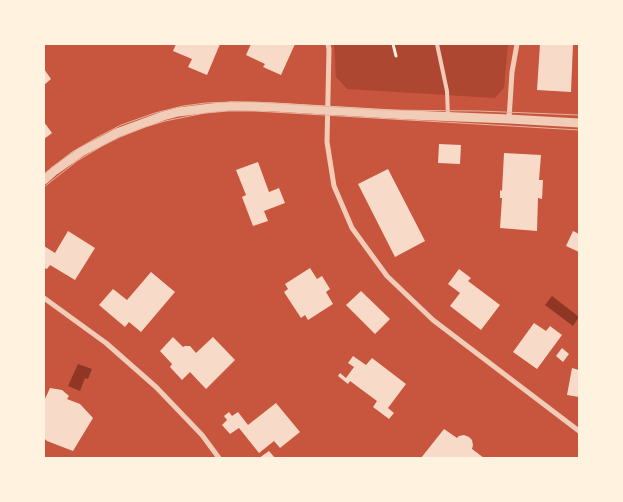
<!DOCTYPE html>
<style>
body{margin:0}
#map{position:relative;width:623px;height:502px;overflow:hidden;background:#c8553d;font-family:Overpass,sans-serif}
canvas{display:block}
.frame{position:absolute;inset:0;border:45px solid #fff3e0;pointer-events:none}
</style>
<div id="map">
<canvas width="623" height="502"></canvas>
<div class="frame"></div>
</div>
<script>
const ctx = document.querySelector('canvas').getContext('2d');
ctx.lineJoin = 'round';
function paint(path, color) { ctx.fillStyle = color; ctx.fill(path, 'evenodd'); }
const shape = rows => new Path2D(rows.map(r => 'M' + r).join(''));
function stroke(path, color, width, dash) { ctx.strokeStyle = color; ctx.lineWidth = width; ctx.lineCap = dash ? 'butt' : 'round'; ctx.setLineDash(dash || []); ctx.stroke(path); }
const green = shape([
 [334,44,508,44,504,88,495,98,347,89,336,77]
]);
const water = shape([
 [552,296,579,317,573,326,545,305],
 [78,364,92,369,88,379,85,378,80,391,68,386]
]);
const building = shape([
 [176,44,220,44,207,75,188,67,192,59,173,51],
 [251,44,295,44,281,75,263,67,265,64,246,55],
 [540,44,573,44,571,92,537,90],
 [44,69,51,79,44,85],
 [44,122,52,133,44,139],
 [439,144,461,145,460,164,438,163],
 [504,153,541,155,539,180,543,180,542,199,538,198,537,231,500,228,502,198,500,198,500,190,502,191],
 [258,162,269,192,279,188,285,203,264,211,268,221,253,226,242,197,246,195,236,170],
 [388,169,425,241,395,257,358,184],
 [68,231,95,248,75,280,50,265,47,269,44,268,44,246,55,253],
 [573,231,579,234,579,252,566,246],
 [310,268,317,279,322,276,330,289,326,292,333,304,308,320,305,315,301,318,284,292,288,289,285,284],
 [459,269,471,278,468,281,500,305,481,330,450,306,460,293,448,284],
 [151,272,175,292,141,332,129,322,125,327,99,305,113,289,127,300],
 [361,291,390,319,375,334,346,305],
 [534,323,546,331,550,326,562,335,537,369,513,352],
 [173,337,183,347,185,346,190,346,196,353,213,337,235,360,206,389,190,372,182,380,170,367,172,364,160,351],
 [562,348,569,354,563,362,556,356],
 [353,356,366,365,372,358,406,384,388,408,394,413,389,419,373,407,377,401,350,381,348,384,338,376,340,373,346,378,354,367,348,363],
 [572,368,579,370,579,397,567,395],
 [50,388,62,390,69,396,67,399,80,404,93,418,73,451,47,441,44,438,44,401],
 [276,403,300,432,280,448,274,441,259,453,239,428,230,434,222,425,227,420,224,416,229,412,232,416,238,412,248,425],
 [444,429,457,438,459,436,464,435,469,437,472,440,473,445,472,449,484,458,421,458],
 [269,451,275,458,259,458]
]);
const path = shape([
 [393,44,396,56]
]);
const service = shape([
 [437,44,447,91,448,117]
]);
const minor = shape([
 [328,44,329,49,327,142,334,186,352,228,387,276,433,320,579,431],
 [509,119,512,72,517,44],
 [44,298,106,343,156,387,202,435,219,458]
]);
const tertiary = shape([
 [44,180,54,171,81,152,117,133,163,116,178,112,211,108,231,106,274,107,409,115,509,119,579,123]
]);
const tram = shape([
 [44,174,72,152,98,137,121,125,155,113,183,106,206,103,231,102,254,102,383,110,479,111,579,115],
 [44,187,77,161,102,146,120,137,145,127,165,121,205,113,228,111,255,111,579,130]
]);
paint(green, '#ae4732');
paint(water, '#8f3625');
paint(building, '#f7dbc8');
stroke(path, '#fff3e0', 3);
stroke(service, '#f1ccb7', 4);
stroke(minor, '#f1ccb7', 5);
stroke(tertiary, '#f1ccb7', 9);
stroke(tram, '#e9b49f', 1);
</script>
